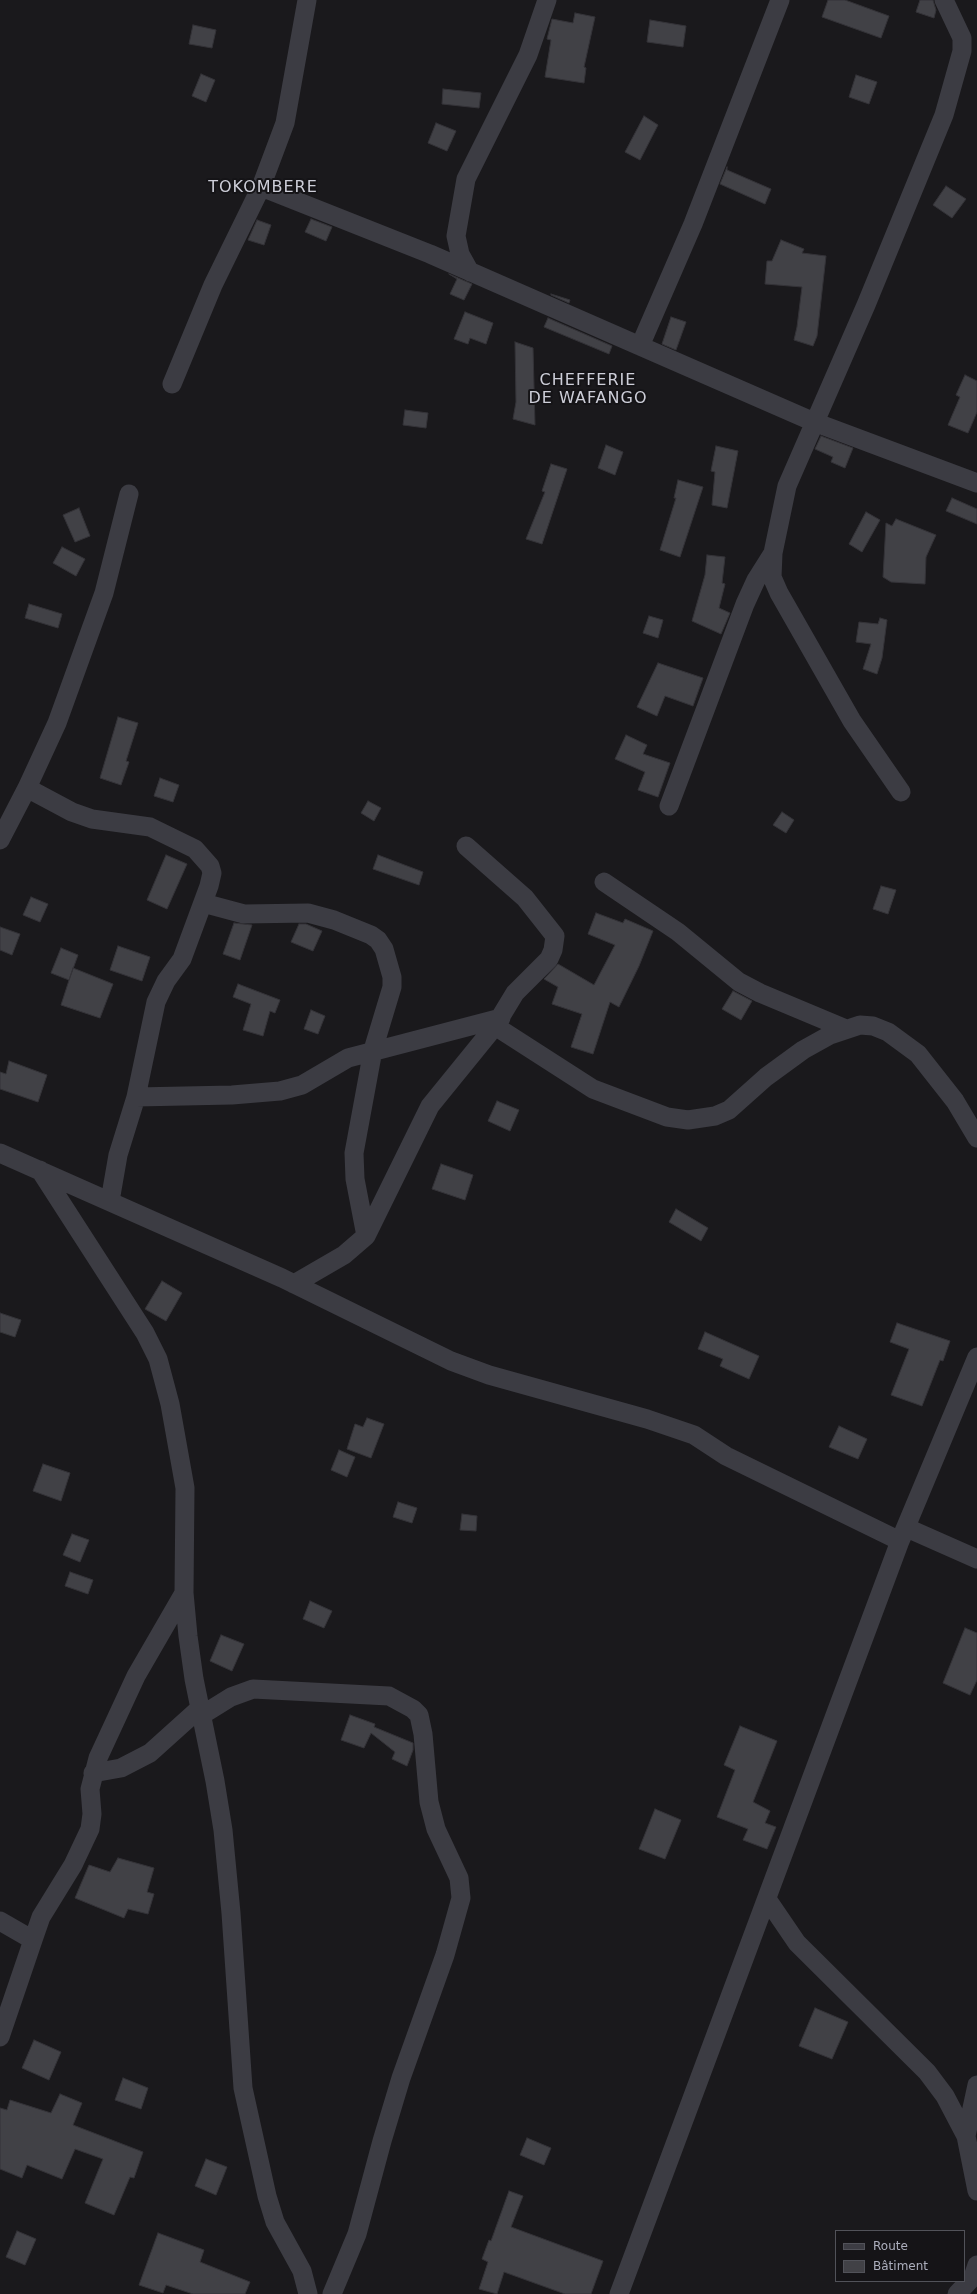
<!DOCTYPE html>
<meta charset="utf-8">
<style>
body{margin:0}
#map{position:relative;width:977px;height:2294px;overflow:hidden;background:#1a191c;font-family:"DejaVu Sans",sans-serif}
canvas{display:block}
.legend{position:absolute;left:835px;top:2230px;width:130px;height:52px;box-sizing:border-box;background:#151417;border:1px solid #515259;margin:0;padding:5px 7px;list-style:none;font-size:12px;color:#acaebc}
.legend li{display:flex;align-items:center;gap:8px;height:20px}
.legend b{width:20px;border:1px solid #515259}
</style>
<div id="map">
<canvas width="977" height="2294"></canvas>
<ul class="legend">
<li><b style="height:5px;background:#3c3c43"></b>Route</li>
<li><b style="height:11px;background:#414146"></b>Bâtiment</li>
</ul>
</div>
<script>
const ctx = document.querySelector('canvas').getContext('2d');
ctx.lineJoin = 'round';
function paint(path, color) { ctx.fillStyle = color; ctx.fill(path, 'evenodd'); }
const shape = rows => new Path2D(rows.map(r => 'M' + r).join(''));
function stroke(path, color, width, dash) { ctx.strokeStyle = color; ctx.lineWidth = width; ctx.lineCap = dash ? 'butt' : 'round'; ctx.setLineDash(dash || []); ctx.stroke(path); }
function label(font, color, halo, rows, align = 'center') {
  ctx.font = font + ' "DejaVu Sans",sans-serif'; ctx.lineWidth = 4; ctx.setLineDash([]); ctx.textBaseline = 'middle'; ctx.strokeStyle = halo; ctx.fillStyle = color; for (const [text, x, y, turn = 0] of rows) {
    ctx.save(); ctx.translate(x, y); ctx.rotate((+turn || 0) * Math.PI / 180); ctx.textAlign = isNaN(turn) ? turn : align; if (halo) ctx.strokeText(text, 0, 0); ctx.fillText(text, 0, 0); ctx.restore();
  }
}
const building = shape([
 [828,0,845,0,889,16,881,38,822,17,828,0],
 [920,0,933,0,936,10,934,18,916,12,920,0],
 [575,13,595,17,584,67,586,68,584,83,545,77,551,40,547,39,552,19,573,23,575,13],
 [650,20,686,26,683,47,647,42,650,20],
 [193,25,216,30,212,48,189,44,193,25],
 [201,74,215,80,206,102,192,96,201,74],
 [856,75,877,82,869,104,849,97,856,75],
 [443,89,481,93,479,108,442,104,443,89],
 [644,116,658,125,640,160,625,152,644,116],
 [436,123,456,131,447,151,428,143,436,123],
 [727,167,727,170,771,189,765,204,720,184,727,167],
 [946,186,966,199,952,218,933,205,946,186],
 [311,219,332,227,326,241,305,232,311,219],
 [257,220,271,225,264,245,248,240,257,220],
 [781,240,804,249,802,253,826,256,817,336,813,346,794,340,797,327,802,287,765,284,767,261,772,261,781,240],
 [449,274,472,284,464,300,450,294,457,279,449,274],
 [551,294,570,300,569,303,551,295,551,294],
 [465,312,493,323,486,344,470,338,468,344,454,339,465,312],
 [671,317,686,322,676,350,662,344,671,317],
 [548,318,612,346,609,354,544,327,548,318],
 [515,342,533,348,535,425,513,419,516,402,515,342],
 [965,375,977,381,977,412,968,433,948,425,960,397,956,395,965,375],
 [405,410,428,413,426,428,403,425,405,410],
 [821,436,853,448,845,468,831,462,833,457,815,449,821,436],
 [606,445,623,452,615,475,598,468,606,445],
 [716,446,738,451,727,508,712,505,715,472,711,471,716,446],
 [551,464,567,469,542,544,526,539,545,492,542,491,551,464],
 [678,480,703,487,680,557,660,550,676,498,674,498,678,480],
 [952,498,977,509,977,524,946,511,952,498],
 [79,508,90,536,75,542,63,515,79,508],
 [866,512,880,520,862,552,849,544,866,512],
 [896,519,936,535,926,557,925,584,891,582,883,577,886,523,892,526,896,519],
 [62,547,85,559,76,576,53,563,62,547],
 [707,555,725,557,722,583,725,584,719,608,730,613,721,634,692,621,705,575,707,555],
 [29,604,62,614,58,628,25,618,29,604],
 [649,616,663,620,658,638,643,633,649,616],
 [880,618,887,620,882,658,877,674,863,669,871,644,856,642,859,622,878,624,880,618],
 [658,663,703,678,693,706,665,696,657,716,637,707,658,663],
 [118,717,138,723,126,761,129,762,121,785,100,778,118,717],
 [626,735,647,745,643,754,670,763,658,797,638,790,645,772,615,759,626,735],
 [160,778,179,785,173,802,154,796,160,778],
 [368,801,381,808,374,821,361,813,368,801],
 [782,812,794,820,786,833,773,825,782,812],
 [166,855,187,864,167,909,147,900,166,855],
 [378,855,423,872,419,885,373,869,378,855],
 [881,886,896,890,888,914,873,909,881,886],
 [31,897,48,904,40,922,23,915,31,897],
 [596,913,623,923,625,919,653,931,639,966,619,1007,610,1002,593,1054,571,1047,582,1014,552,1004,558,987,544,979,558,964,594,985,615,945,588,934,596,913],
 [234,923,252,925,240,960,223,954,234,923],
 [299,924,306,924,322,931,313,951,291,942,299,924],
 [0,927,20,934,12,955,0,950,0,927],
 [118,946,150,957,142,981,110,970,118,946],
 [61,948,78,955,69,980,51,973,61,948],
 [73,968,113,984,100,1018,61,1005,73,968],
 [238,984,280,1000,275,1013,270,1011,263,1036,243,1030,251,1004,233,997,238,984],
 [733,991,752,1001,741,1020,722,1009,733,991],
 [311,1010,325,1016,318,1034,304,1029,311,1010],
 [9,1061,47,1075,38,1102,0,1089,0,1072,6,1074,9,1061],
 [497,1101,519,1110,510,1131,488,1121,497,1101],
 [441,1164,473,1175,465,1200,432,1189,441,1164],
 [676,1209,708,1228,701,1241,669,1222,676,1209],
 [162,1281,182,1293,166,1321,145,1309,162,1281],
 [0,1313,21,1320,15,1337,0,1332,0,1313],
 [897,1323,950,1341,943,1361,940,1360,922,1406,891,1395,909,1349,890,1342,897,1323],
 [705,1332,759,1356,749,1379,720,1366,723,1359,698,1349,705,1332],
 [367,1418,384,1424,371,1458,347,1449,355,1424,363,1427,367,1418],
 [839,1426,867,1439,858,1459,829,1447,839,1426],
 [339,1450,355,1457,347,1477,331,1470,339,1450],
 [43,1464,70,1473,61,1501,33,1491,43,1464],
 [398,1502,417,1508,412,1523,393,1517,398,1502],
 [462,1514,477,1516,476,1531,460,1530,462,1514],
 [72,1534,89,1540,80,1562,63,1555,72,1534],
 [70,1572,93,1580,88,1594,65,1586,70,1572],
 [310,1601,332,1611,324,1628,303,1619,310,1601],
 [965,1628,977,1633,977,1680,970,1695,943,1683,965,1628],
 [221,1635,244,1644,232,1671,210,1661,221,1635],
 [350,1715,375,1724,374,1727,413,1743,413,1750,407,1766,392,1759,395,1752,371,1733,364,1748,341,1740,350,1715],
 [740,1726,777,1741,753,1802,770,1811,765,1823,776,1827,767,1849,743,1840,748,1829,717,1817,735,1770,724,1765,740,1726],
 [655,1809,681,1820,665,1859,639,1849,655,1809],
 [118,1858,154,1868,147,1892,154,1894,148,1914,128,1909,124,1918,75,1898,89,1865,110,1872,118,1858],
 [815,2008,848,2022,832,2059,799,2046,815,2008],
 [34,2040,61,2052,49,2080,22,2068,34,2040],
 [123,2078,148,2088,141,2109,115,2100,123,2078],
 [60,2094,82,2103,73,2125,143,2152,134,2178,130,2177,114,2215,85,2203,103,2159,75,2149,62,2179,27,2165,22,2178,0,2169,0,2108,7,2110,10,2100,51,2113,60,2094],
 [527,2138,551,2148,544,2165,520,2155,527,2138],
 [206,2159,227,2167,216,2195,195,2186,206,2159],
 [509,2191,523,2196,511,2227,603,2261,591,2294,565,2294,504,2272,497,2294,479,2289,488,2262,482,2259,489,2240,491,2241,509,2191],
 [17,2231,36,2239,25,2265,6,2257,17,2231],
 [158,2233,204,2250,200,2262,250,2282,245,2294,193,2294,166,2285,163,2293,139,2285,158,2233]
]);
const minor = shape([
 [307,0,285,123,261,187,430,254,640,346,693,224,780,0],
 [470,272,460,254,456,236,466,179,528,55,547,0],
 [640,346,814,422,977,483],
 [172,384,213,285,261,187],
 [27,788,57,723,104,593,129,494],
 [901,792,852,721,779,593,772,577,773,553,787,486,866,305,944,115,962,51,962,38,944,0],
 [669,806,745,604,756,580,773,553],
 [0,840,27,788,72,812,92,819,150,827,195,849,210,866,212,873,209,886,182,959,166,981,156,1002,136,1097],
 [466,846,525,898,555,936,553,950,549,959,515,993,495,1026],
 [604,882,678,932,739,982,760,993,846,1029],
 [203,903,244,914,308,913,334,920,371,935,378,940,384,949,392,977,392,987,373,1050,354,1153,355,1179,366,1236],
 [0,1153,282,1278,451,1361,489,1375,647,1419,694,1435,726,1456,900,1541],
 [40,1170,145,1333,158,1359,170,1404,185,1488,184,1593,188,1636,194,1679,215,1781,223,1830,231,1913,243,2088,267,2196,275,2222,302,2271,308,2294],
 [110,1201,118,1155,136,1097,232,1095,280,1091,302,1085,348,1058,501,1018],
 [294,1284,344,1255,366,1236,430,1106,495,1026,593,1089,667,1117,688,1120,715,1116,729,1110,766,1077,803,1050,830,1035,860,1025,873,1026,888,1032,918,1054,955,1101,977,1138],
 [907,1528,977,1559],
 [202,1715,231,1697,253,1689,389,1696,413,1709,419,1715,423,1734,429,1802,436,1829,459,1878,461,1898,445,1955,401,2078,382,2141,357,2234,332,2294],
 [93,1773,121,1768,150,1753,200,1708],
 [767,1899,797,1943,927,2072,945,2096,966,2136],
 [0,1921,33,1940,0,2037],
 [33,1940,41,1917,73,1865,90,1829,92,1814,90,1789,98,1758,136,1676,184,1593],
 [977,2085,966,2136,977,2191],
 [619,2294,900,1541,977,1357],
 [957,2294,973,2277,977,2265]
]);
const quarterNames = [
 ["TOKOMBERE",263,188],
 ["CHEFFERIE",588,381],
 ["DE WAFANGO",588,399]
];
paint(building, '#414146');
stroke(building, '#343338', 1);
stroke(minor, '#3c3c43', 19);
ctx.letterSpacing = '1px';
label('16px', '#cdced8', '#151417', quarterNames);
ctx.letterSpacing = '0px';
</script>
